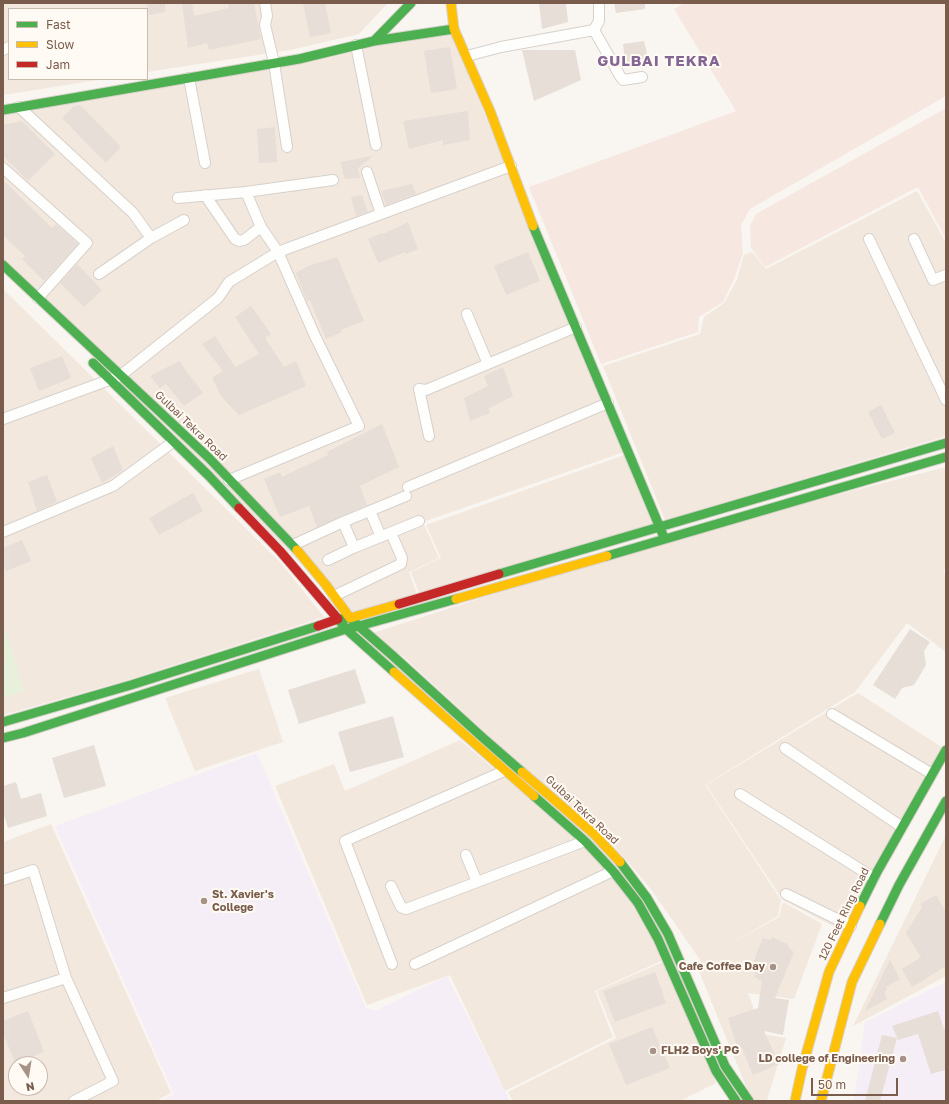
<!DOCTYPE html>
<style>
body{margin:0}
#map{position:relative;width:949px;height:1104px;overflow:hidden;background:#f9f5f0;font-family:"Golos Text",sans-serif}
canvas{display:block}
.frame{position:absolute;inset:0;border:4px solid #7a5c4d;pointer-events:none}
.legend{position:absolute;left:8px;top:8px;width:140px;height:72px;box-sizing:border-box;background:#fffaf3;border:1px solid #cabbb1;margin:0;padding:5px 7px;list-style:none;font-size:12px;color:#7a5c4d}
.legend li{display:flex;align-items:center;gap:8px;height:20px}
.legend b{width:20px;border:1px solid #cabbb1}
.north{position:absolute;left:8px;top:1056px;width:40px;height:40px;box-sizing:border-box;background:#fffaf3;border:1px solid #cabbb1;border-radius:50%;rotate:168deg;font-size:11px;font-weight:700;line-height:16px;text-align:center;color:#7a5c4d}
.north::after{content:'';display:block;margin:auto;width:14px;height:18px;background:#a69286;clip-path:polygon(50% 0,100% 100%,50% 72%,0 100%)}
.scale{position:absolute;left:811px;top:1078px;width:87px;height:18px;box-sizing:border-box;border:2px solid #7a5c4d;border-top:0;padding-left:5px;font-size:12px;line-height:14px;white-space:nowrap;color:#7a5c4d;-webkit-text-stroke:3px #fffaf3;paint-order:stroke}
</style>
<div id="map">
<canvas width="949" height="1104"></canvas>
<div class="frame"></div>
<ul class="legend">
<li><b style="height:5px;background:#4caf50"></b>Fast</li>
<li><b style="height:5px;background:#ffc107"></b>Slow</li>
<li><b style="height:5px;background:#c62828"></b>Jam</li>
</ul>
<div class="north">N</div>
<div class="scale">50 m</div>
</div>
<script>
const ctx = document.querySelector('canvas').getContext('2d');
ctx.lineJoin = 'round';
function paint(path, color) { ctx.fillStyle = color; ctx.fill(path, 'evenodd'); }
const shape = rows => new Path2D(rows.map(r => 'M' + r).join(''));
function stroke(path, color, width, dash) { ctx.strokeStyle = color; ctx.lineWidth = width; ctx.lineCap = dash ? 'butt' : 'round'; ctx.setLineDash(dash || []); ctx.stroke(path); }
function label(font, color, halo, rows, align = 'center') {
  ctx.font = font + ' "Golos Text",sans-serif'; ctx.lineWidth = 4; ctx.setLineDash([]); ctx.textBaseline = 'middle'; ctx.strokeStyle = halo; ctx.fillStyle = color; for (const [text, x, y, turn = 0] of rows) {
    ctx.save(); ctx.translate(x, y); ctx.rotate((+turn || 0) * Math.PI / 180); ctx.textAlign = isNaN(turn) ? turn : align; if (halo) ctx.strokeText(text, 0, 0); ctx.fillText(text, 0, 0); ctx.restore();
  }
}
const residential = shape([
 [3,3,388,3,359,34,290,50,147,72,147,9,9,9,9,79,104,79,3,95],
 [452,35,624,452,423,522,439,558,409,572,417,595,351,615,3,259,3,115,362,48],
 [917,191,946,243,946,436,665,520,603,366,700,334,704,317,724,303,737,280,744,255,752,252,766,269],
 [3,289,280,562,324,617,127,680,3,715],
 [624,455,653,524,419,593,411,572,441,558,426,525],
 [946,467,946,567,943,572,946,574,946,652,907,623,855,692,705,785,781,900,778,916,727,946,779,917,783,902,822,924,794,999,748,993,763,1034,786,1038,767,1100,752,1101,696,964,701,961,650,888,604,834,518,763,405,658,373,633,665,539],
 [259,669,283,742,195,771,165,698],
 [858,693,943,748,844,932,783,900,706,785],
 [460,740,584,845,640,913,663,960,595,991,613,1037,505,1091,450,975,367,1005,275,786,334,764,345,791],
 [51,824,171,1093,156,1101,3,1101,3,842],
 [16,1064,40,1064,40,1088,16,1088],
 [946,835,946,976,853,1026],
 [663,962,716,1083,680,1101,513,1101,508,1092,616,1038,597,991]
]);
const commercial = shape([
 [685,3,946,3,946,96,750,209,741,225,743,253,734,279,723,302,699,317,698,332,601,364,529,187,736,111,674,9],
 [946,108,946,239,918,187,765,267,751,248,750,226,756,214]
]);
const education = shape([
 [257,753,366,1008,375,1011,447,976,510,1101,161,1101,174,1094,55,826],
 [946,982,946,1101,854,1101,865,1022]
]);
const green = shape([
 [6,631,24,691,3,698,3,632]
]);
const building = shape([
 [147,3,165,3,165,12,149,15],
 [182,3,192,3,194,16,229,8,228,3,254,3,261,39,209,50,207,43,188,48],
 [303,3,325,3,331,33,310,37],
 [539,3,566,3,568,22,542,29],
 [614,3,645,3,645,9,616,13],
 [644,41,649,63,626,68,623,44],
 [450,47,457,89,431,93,424,51],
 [522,50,575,50,581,80,534,101],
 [80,105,121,147,106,163,62,118,74,106],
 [468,111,470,140,443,145,443,140,409,149,403,121],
 [22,121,55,154,28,181,3,156,3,125],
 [275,127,277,162,259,163,257,129],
 [373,156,358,168,360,178,345,179,340,162],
 [3,180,52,228,56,224,78,244,44,281,22,259,25,256,3,235],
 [412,184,416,194,386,205,381,191],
 [362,195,368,212,356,216,351,197],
 [408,222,418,249,406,254,405,252,378,263,368,239,382,233,383,234],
 [528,252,540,281,506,295,494,266],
 [337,257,364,321,341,330,342,332,326,339,310,300,307,301,296,273,308,266],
 [77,264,102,290,84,307,60,283],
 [251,306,271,334,265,338,284,367,296,361,306,386,239,415,221,396,212,378,223,371,202,344,215,336,235,367,259,354,235,317],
 [62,356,71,378,39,391,30,368],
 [179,361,203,393,184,406,166,384,160,388,150,376],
 [503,367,513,396,488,409,490,413,470,421,464,398,488,386,484,376],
 [881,405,895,433,882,439,868,412],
 [382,424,399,467,360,486,367,505,317,527,309,506,280,517,264,479,280,472,282,477,328,455,327,452],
 [113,446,123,470,102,483,91,458],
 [47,475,57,502,37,511,28,482],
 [193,493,203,511,159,535,149,518],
 [22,540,31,561,6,571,3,563,3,548],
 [910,629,930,642,924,651,926,665,914,685,902,688,895,699,873,685],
 [355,669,366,703,299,724,288,690],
 [393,716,404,757,350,772,338,732],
 [94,745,106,786,64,798,52,758],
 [16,782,21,799,41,793,47,816,8,828,3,812,3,786],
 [936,895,946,912,946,966,912,987,902,969,921,957,906,933,922,907,920,904],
 [772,937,789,945,788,947,794,952,775,998,789,1000,783,1035,764,1031,779,1064,753,1075,742,1048,738,1049,728,1018,758,1008,762,981,754,977,756,974,750,970,763,938,771,940],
 [890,960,900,979,886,987,887,990,884,992,887,999,865,1011],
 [655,972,666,1003,615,1022,603,991],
 [28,1011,44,1052,15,1063,3,1033,3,1021],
 [938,1011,944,1029,946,1027,946,1070,931,1074,918,1034,898,1040,892,1026],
 [652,1027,670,1068,626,1085,609,1044],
 [882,1035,897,1038,880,1101,865,1101]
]);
const street = shape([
 [265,3,267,16,265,25,274,63,287,147],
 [599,3,599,21,594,30,620,76,623,80,642,77],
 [356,45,376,145],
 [3,50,9,47],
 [467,56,501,47,594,30],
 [189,78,205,163],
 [19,107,133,213,151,238,99,274],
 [3,168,87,243,38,298],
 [367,172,381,214],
 [205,195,235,239,240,241,244,240,261,227],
 [178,198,246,192],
 [151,238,184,220],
 [869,239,946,400],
 [914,239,933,280,946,275],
 [467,314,488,364],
 [3,419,120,376,218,298,229,282,278,252,511,166],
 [429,436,419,389,426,390,576,327],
 [229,480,359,426,315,336,278,252,261,227,246,192,333,180],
 [408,487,608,403],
 [370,511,381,537],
 [3,532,113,486,173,442],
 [293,545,343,522,406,496],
 [353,548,419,521],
 [328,560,353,548,353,545,343,522],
 [334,596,401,564,402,558,391,533],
 [832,714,932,774],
 [785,748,902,827],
 [740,794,874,878],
 [466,855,477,882],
 [3,880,33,870,66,978,3,998],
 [391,886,401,907,406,909,585,841],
 [786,894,851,926],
 [392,964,345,841,504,771],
 [415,964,613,871],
 [66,978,113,1081,74,1101]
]);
const fast = shape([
 [374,41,411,3],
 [3,110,299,59,374,41,454,29],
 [533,226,663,535],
 [3,265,209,458,297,550],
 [93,363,209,476,239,508],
 [607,556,946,457],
 [499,574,946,443],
 [456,599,359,626,346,629,338,619,350,618,359,626,362,629,393,656,482,737,522,772],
 [3,722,131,685,318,626],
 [3,738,23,733,346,629,394,672],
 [534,796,585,841,613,871,638,903,658,939,716,1071,736,1101],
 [620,862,647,898,668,934,725,1066,749,1101],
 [860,906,877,872,946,750],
 [880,924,899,885,946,801]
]);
const slow = shape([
 [451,3,454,29,490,111,533,226],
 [297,550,326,585,350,618,399,604],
 [456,599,607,556],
 [394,672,534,796],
 [522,772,593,833,620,862],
 [795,1101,802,1069,829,972,860,906],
 [821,1101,852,982,880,924]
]);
const jam = shape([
 [239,508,280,551,338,619,318,626],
 [399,604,499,574]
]);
const markers = [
 [204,901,4,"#a69286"],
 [773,967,4,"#a69286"],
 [653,1051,4,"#a69286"],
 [903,1059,4,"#a69286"]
];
const streetNames = [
 ["Gulbai Tekra Road",191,426,44],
 ["Gulbai Tekra Road",582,810,43],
 ["120 Feet Ring Road",844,914,-64]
];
const poiNames = [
 ["St. Xavier's",212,895],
 ["College",212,908],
 ["Cafe Coffee Day",765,967,"right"],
 ["FLH2 Boys' PG",661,1051],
 ["LD college of Engineering",895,1059,"right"]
];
const districtNames = [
 ["GULBAI TEKRA",659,61]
];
paint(residential, '#f2e8de');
paint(commercial, '#f6e8e1');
paint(education, '#f6eef6');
paint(green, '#e7f0db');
paint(building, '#e6ded7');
stroke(street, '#d7d1cb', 12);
stroke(fast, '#d9d2cb', 11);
stroke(slow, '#d9d2cb', 11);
stroke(jam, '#d9d2cb', 11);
stroke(street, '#fefefd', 10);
stroke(fast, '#4caf50', 9);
stroke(slow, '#ffc107', 9);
stroke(jam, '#c62828', 9);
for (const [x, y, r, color] of markers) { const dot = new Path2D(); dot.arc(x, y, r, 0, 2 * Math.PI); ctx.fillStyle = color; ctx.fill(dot); stroke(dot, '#fffaf3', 1.5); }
label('11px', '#7a5c4d', '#fffaf3', streetNames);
label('bold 11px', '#7a5c4d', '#fffaf3', poiNames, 'left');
ctx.letterSpacing = '1px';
label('bold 15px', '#846695', '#fffaf3', districtNames);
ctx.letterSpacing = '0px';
</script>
